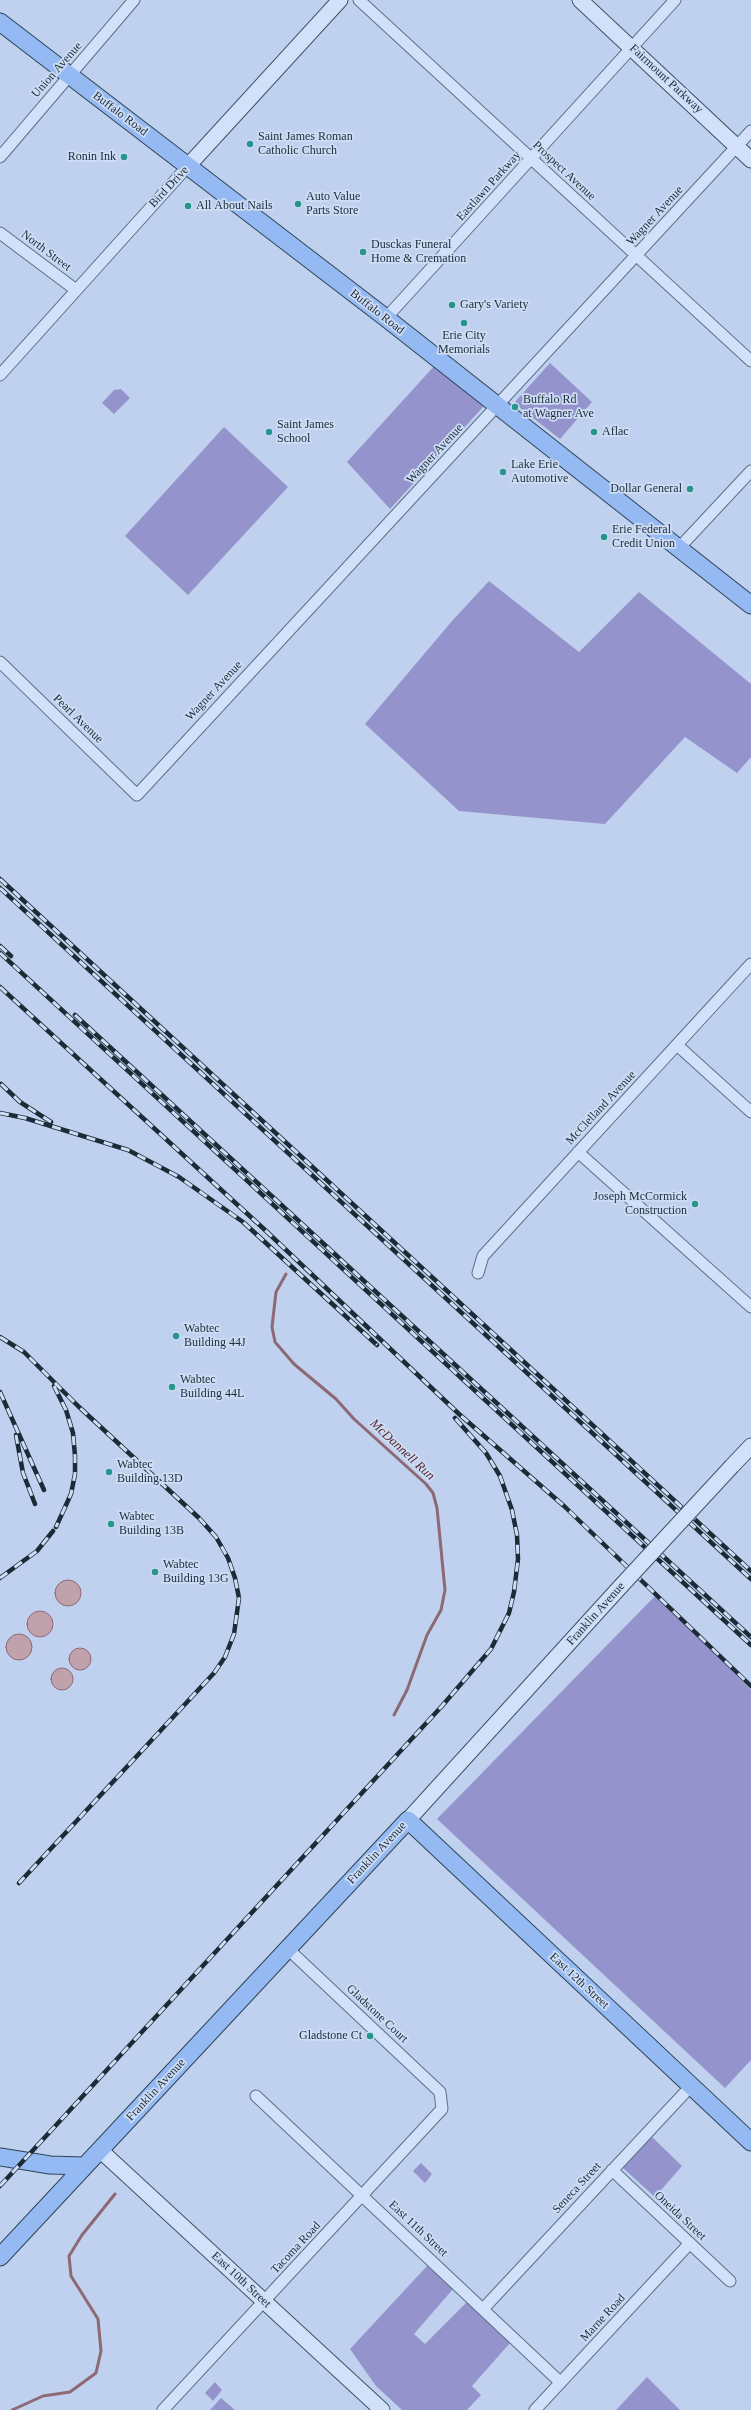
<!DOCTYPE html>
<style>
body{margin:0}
canvas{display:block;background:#bfd1ee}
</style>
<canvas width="751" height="2410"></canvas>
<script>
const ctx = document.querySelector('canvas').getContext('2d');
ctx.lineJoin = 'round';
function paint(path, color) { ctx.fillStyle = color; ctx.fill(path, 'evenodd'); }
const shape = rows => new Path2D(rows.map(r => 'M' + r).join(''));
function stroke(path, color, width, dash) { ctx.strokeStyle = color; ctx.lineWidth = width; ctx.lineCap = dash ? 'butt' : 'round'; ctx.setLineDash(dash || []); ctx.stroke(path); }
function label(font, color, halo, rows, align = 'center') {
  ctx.font = font + ' Georgia,serif'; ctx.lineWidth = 3.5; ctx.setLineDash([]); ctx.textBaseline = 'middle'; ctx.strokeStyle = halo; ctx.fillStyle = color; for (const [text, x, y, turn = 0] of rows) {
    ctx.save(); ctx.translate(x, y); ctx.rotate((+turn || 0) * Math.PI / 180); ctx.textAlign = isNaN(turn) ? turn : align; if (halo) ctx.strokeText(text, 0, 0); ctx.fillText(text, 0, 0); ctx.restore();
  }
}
const green = shape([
 [550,363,592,402,560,439,514,403],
 [436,364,484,404,483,407,390,509,347,462],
 [121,389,130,398,114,414,102,403,114,390],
 [224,427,288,487,188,595,125,536],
 [489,581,579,652,639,592,751,684,751,757,737,773,685,737,605,824,459,811,365,724,452,621],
 [657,1594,751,1690,751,2060,725,2088,437,1819],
 [652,2137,682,2166,655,2197,623,2168],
 [421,2163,432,2174,425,2183,413,2171],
 [428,2265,453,2289,414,2334,425,2344,467,2302,510,2343,472,2386,481,2395,467,2410,402,2410,376,2386,350,2349],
 [647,2377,680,2410,681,2410,616,2410],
 [215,2382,222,2390,213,2401,205,2393],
 [221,2398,235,2410,210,2410]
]);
const water = shape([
 '55 1593a13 13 0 1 1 26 0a13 13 0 1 1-26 0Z',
 '27 1624a13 13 0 1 1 26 0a13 13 0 1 1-26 0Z',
 '6 1647a13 13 0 1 1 26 0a13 13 0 1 1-26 0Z',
 '69 1659a11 11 0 1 1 22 0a11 11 0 1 1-22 0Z',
 '51 1679a11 11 0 1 1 22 0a11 11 0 1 1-22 0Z'
]);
const stream = shape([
 [286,1274,276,1292,272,1327,275,1342,294,1364,336,1399,354,1419,426,1484,433,1493,437,1508,445,1590,441,1610,427,1635,407,1690,394,1715],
 [12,2410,43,2396,70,2392,96,2373,101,2351,98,2319,71,2276,69,2256,82,2235,115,2194]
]);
const street = shape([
 [359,0,751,361],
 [0,157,134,0],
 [0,233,76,290],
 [386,318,675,0],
 [0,375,188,166],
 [679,548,751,471],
 [0,662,137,795,751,131],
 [677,1045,751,1112],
 [578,1152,751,1307],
 [478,1273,483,1256,751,964],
 [256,2096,560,2382],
 [612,2170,730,2281],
 [483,2309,691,2086],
 [163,2410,442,2109,440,2092,287,1948],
 [535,2410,690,2243]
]);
const secondary = shape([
 [580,0,751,160],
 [188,166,340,0],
 [732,1466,751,1446],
 [408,1820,621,1586],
 [100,2150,382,2410]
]);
const primary = shape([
 [0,22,386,318,751,605],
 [0,2157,50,2165,84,2166],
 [0,2257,408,1820,751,2142]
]);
const rail = shape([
 [0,879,751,1571],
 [0,888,751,1579],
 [0,946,11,956],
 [0,953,751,1645],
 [0,987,265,1230,459,1414,564,1506,751,1686],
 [75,1015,751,1637],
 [1,1084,20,1102,51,1122],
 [0,1113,25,1118,128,1150,179,1177,243,1222,377,1345],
 [0,1337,24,1352,78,1406,199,1518,216,1537,228,1558,235,1578,239,1598,234,1634,225,1657,214,1673,19,1883],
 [54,1386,66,1410,73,1433,75,1456,75,1474,71,1494,56,1527],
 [0,1392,44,1490],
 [16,1435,23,1473,35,1504],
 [0,1578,37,1551,53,1531],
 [0,2186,442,1706,491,1649,509,1613,514,1592,518,1559,517,1535,512,1510,500,1476,486,1453,455,1418]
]);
const secondaryBridge = shape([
 [621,1586,732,1466]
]);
const markers = [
 [250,144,4,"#26968c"],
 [124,157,4,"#26968c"],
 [298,204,4,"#26968c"],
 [188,206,4,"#26968c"],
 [363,252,4,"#26968c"],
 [452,305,4,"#26968c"],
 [464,323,4,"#26968c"],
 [515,407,4,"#26968c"],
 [269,432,4,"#26968c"],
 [594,432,4,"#26968c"],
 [503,472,4,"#26968c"],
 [690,489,4,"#26968c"],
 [604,537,4,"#26968c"],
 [695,1204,4,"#26968c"],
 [176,1336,4,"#26968c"],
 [172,1387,4,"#26968c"],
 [109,1472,4,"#26968c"],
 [111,1524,4,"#26968c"],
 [155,1572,4,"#26968c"],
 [370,2036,4,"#26968c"]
];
const streetNames = [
 ["Union Avenue",57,70,-49],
 ["Fairmount Parkway",666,79,43],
 ["Buffalo Road",120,114,37],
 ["Prospect Avenue",564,171,43],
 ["Eastlawn Parkway",489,186,-48],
 ["Bird Drive",169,187,-47],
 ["Wagner Avenue",655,216,-47],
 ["North Street",46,251,37],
 ["Buffalo Road",377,312,38],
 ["Wagner Avenue",435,454,-47],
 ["Wagner Avenue",214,691,-47],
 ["Pearl Avenue",78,719,44],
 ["McClelland Avenue",601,1108,-47],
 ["Franklin Avenue",596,1614,-48],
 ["Franklin Avenue",377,1853,-47],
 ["East 12th Street",579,1981,43],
 ["Gladstone Court",377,2014,43],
 ["Franklin Avenue",156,2090,-47],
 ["Seneca Street",577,2188,-47],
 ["Oneida Street",680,2216,43],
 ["East 11th Street",418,2229,43],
 ["Tacoma Road",296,2248,-47],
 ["East 10th Street",241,2280,43],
 ["Marne Road",603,2318,-47]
];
const poiNames = [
 ["Saint James Roman",258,137],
 ["Catholic Church",258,151],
 ["Ronin Ink",116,157,"right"],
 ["Auto Value",306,197],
 ["Parts Store",306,211],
 ["All About Nails",196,206],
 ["Dusckas Funeral",371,245],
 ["Home & Cremation",371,259],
 ["Gary's Variety",460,305],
 ["Erie City",464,336,"center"],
 ["Memorials",464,350,"center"],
 ["Buffalo Rd",523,400],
 ["at Wagner Ave",523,414],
 ["Saint James",277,425],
 ["School",277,439],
 ["Aflac",602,432],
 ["Lake Erie",511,465],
 ["Automotive",511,479],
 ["Dollar General",682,489,"right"],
 ["Erie Federal",612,530],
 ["Credit Union",612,544],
 ["Joseph McCormick",687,1197,"right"],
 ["Construction",687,1211,"right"],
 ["Wabtec",184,1329],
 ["Building 44J",184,1343],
 ["Wabtec",180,1380],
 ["Building 44L",180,1394],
 ["Wabtec",117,1465],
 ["Building 13D",117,1479],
 ["Wabtec",119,1517],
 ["Building 13B",119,1531],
 ["Wabtec",163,1565],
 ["Building 13G",163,1579],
 ["Gladstone Ct",362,2036,"right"]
];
const waterNames = [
 ["McDannell Run",402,1450,43]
];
paint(green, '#9593cc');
paint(water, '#c0a2ad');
stroke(water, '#8d6975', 1);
stroke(stream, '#8d6975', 3);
stroke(street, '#577187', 13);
stroke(secondary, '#3a5568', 17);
stroke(primary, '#2c4454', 19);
stroke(street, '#d2e1f9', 11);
stroke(secondary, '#d2e1f9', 15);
stroke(primary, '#95baf3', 17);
stroke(rail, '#1c2b36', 4.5);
stroke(rail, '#ceddf6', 3, [9]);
stroke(secondaryBridge, '#3a5568', 17, []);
stroke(secondaryBridge, '#d2e1f9', 15);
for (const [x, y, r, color] of markers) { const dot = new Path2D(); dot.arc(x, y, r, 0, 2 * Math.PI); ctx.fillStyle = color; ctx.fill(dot); stroke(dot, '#ceddf6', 1.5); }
label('12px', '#1c2b36', '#ceddf6', streetNames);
label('12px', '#1c2b36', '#ceddf6', poiNames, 'left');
label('italic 13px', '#562b31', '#ceddf6', waterNames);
</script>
